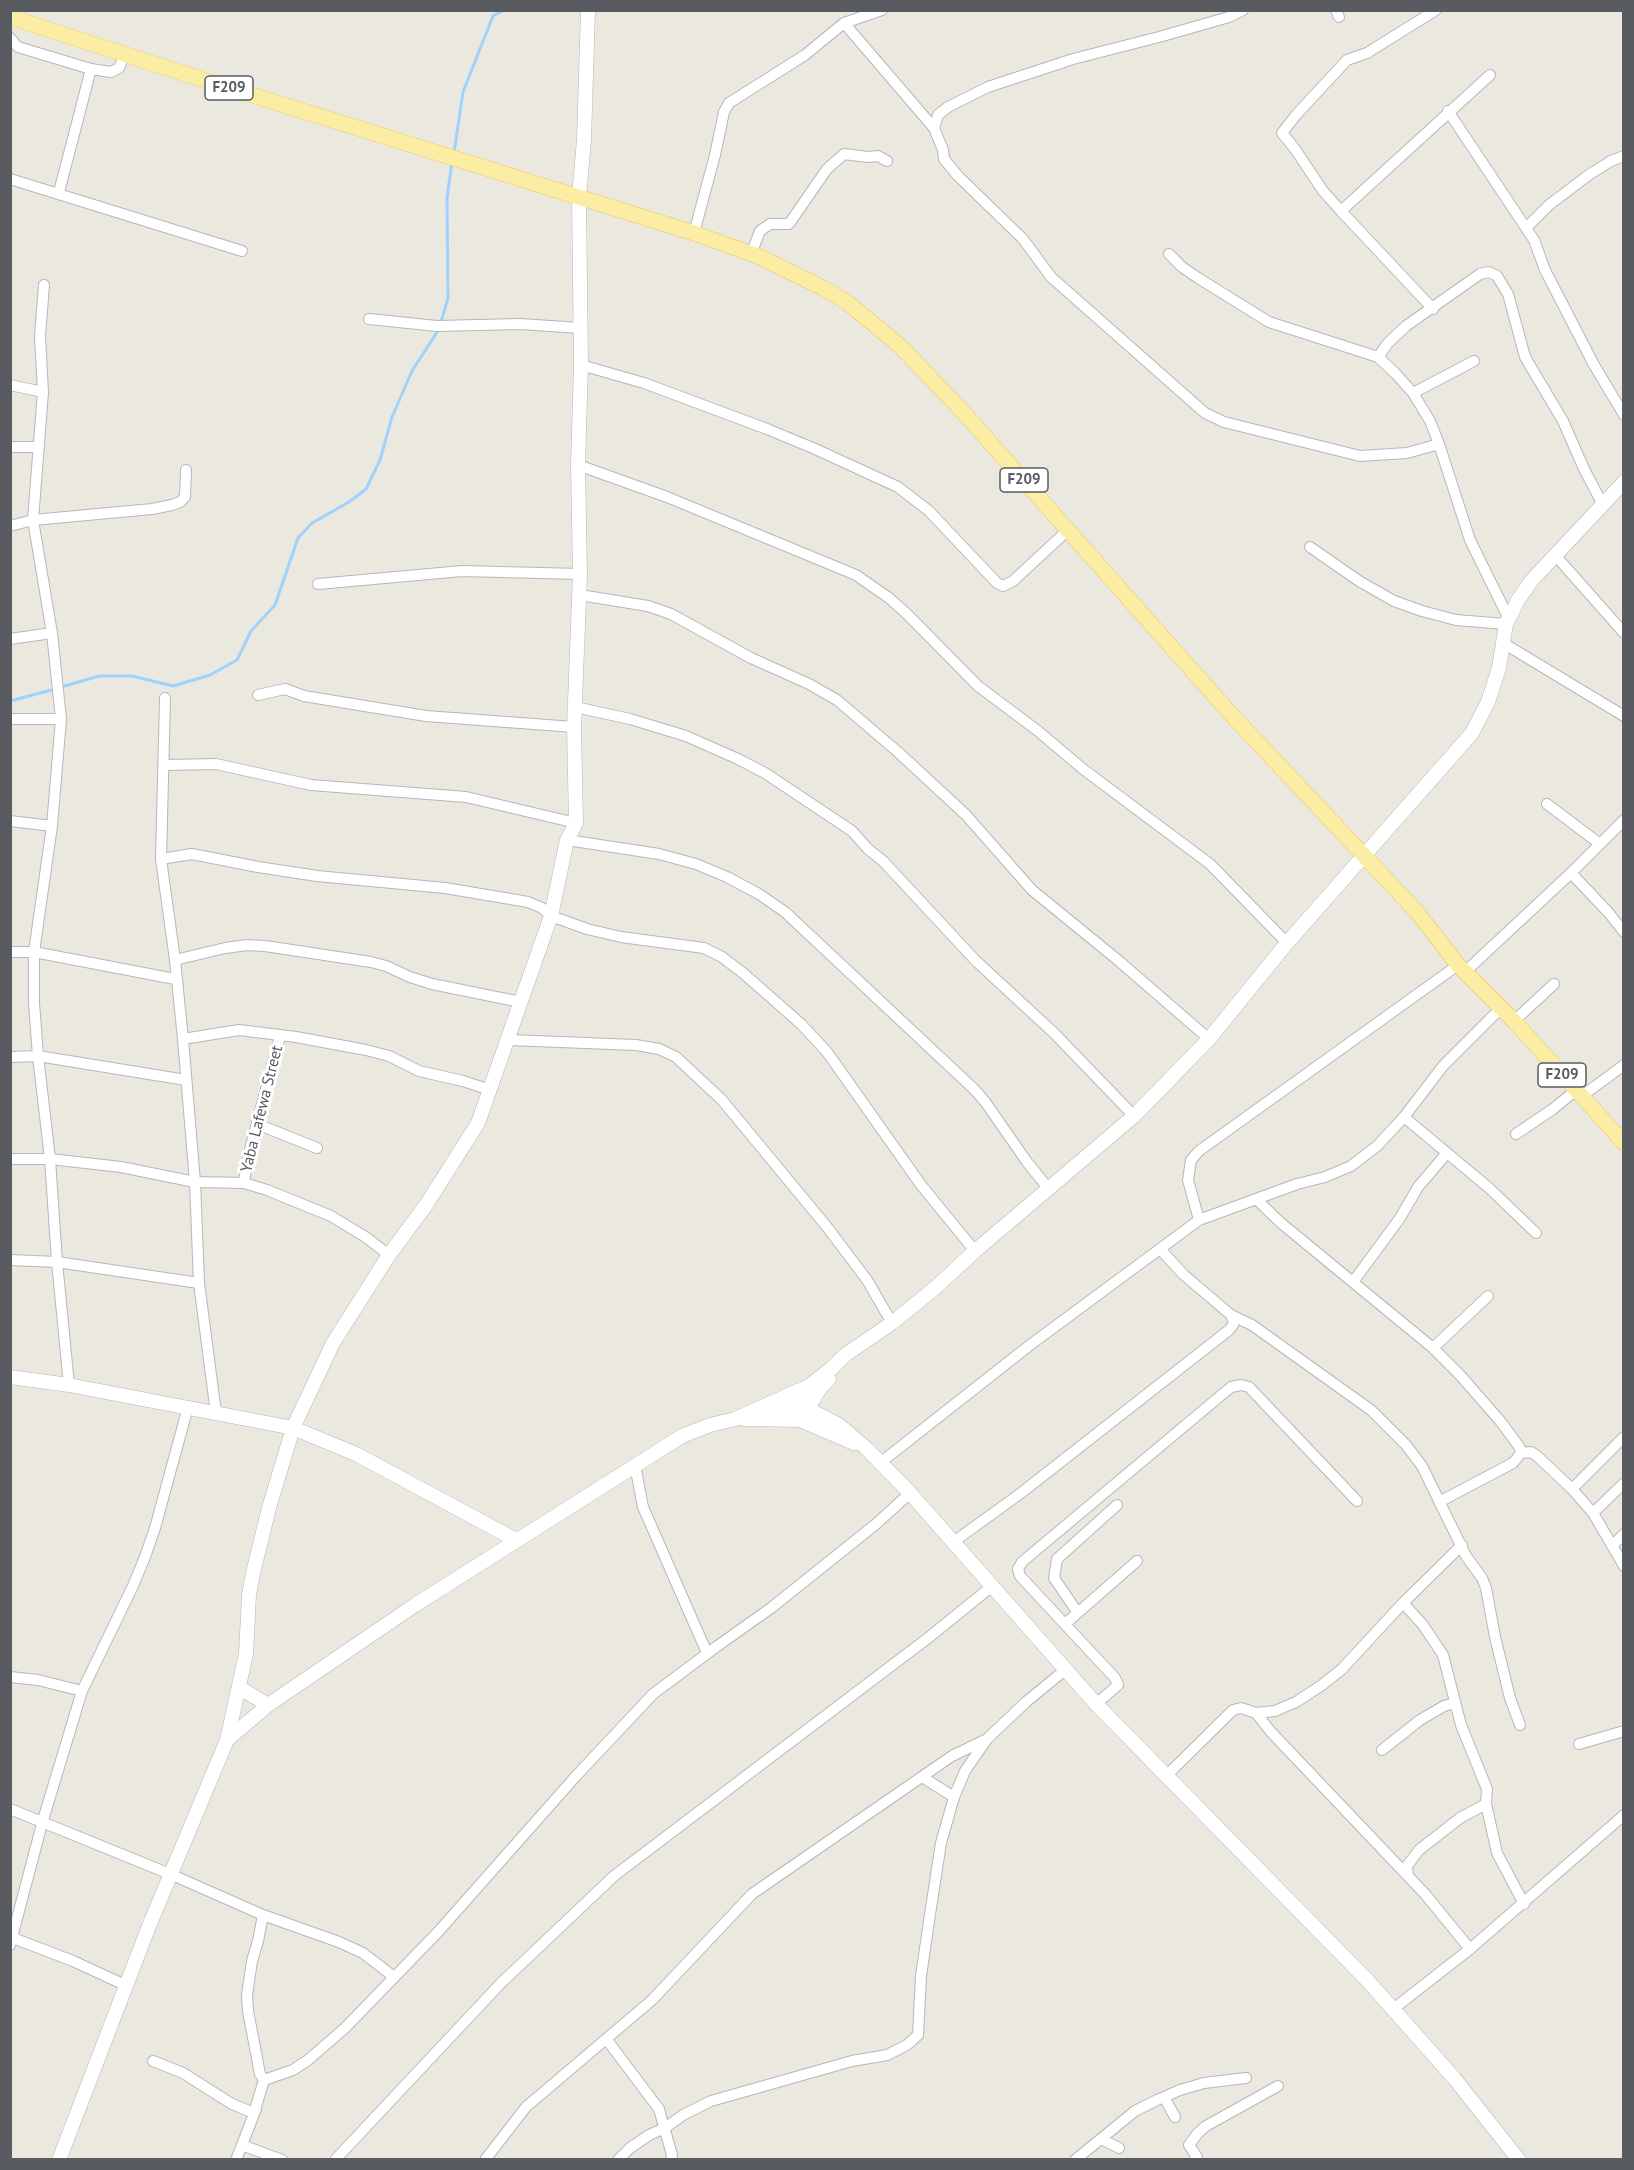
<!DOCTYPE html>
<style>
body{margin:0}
#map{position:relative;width:1634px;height:2170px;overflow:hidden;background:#ebe8df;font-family:"PT Sans",sans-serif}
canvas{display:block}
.frame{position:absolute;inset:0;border:12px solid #585c60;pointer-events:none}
</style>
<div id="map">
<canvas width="1634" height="2170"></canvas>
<div class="frame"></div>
</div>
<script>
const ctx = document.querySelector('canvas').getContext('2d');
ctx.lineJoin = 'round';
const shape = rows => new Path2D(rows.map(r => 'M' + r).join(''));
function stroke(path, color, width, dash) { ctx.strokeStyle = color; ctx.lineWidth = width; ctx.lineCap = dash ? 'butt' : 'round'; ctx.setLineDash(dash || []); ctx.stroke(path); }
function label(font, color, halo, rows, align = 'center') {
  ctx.font = font + ' "PT Sans",sans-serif'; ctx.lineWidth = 6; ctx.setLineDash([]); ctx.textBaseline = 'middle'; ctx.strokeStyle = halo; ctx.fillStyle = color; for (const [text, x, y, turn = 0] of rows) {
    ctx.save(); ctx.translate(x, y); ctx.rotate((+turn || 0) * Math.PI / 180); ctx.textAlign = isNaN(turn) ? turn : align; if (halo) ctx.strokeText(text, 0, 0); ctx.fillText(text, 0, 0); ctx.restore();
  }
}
const stream = shape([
 [454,153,463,92,493,16,504,10],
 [441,322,448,298,447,198,452,162],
 [61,687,99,676,132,676,173,686,210,675,237,660,251,631,275,605,298,538,312,523,349,502,366,489,380,460,392,417,412,371,439,329],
 [10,701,55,689]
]);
const street = shape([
 [1336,10,1339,17],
 [844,23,934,128,943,150,944,159,958,176,1023,239,1051,277,1205,413,1224,422,1360,456,1407,453,1439,444],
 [10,38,18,47,91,69,111,72,119,68,125,54],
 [1448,111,1534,240,1545,270,1594,365,1624,415],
 [934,128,938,115,948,107,988,87,1073,59,1159,37,1229,17,1243,10],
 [10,179,242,251],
 [59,192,91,69],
 [1341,211,1323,191,1295,149,1282,133,1296,115,1347,60,1367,53,1436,10],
 [1526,228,1549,205,1590,174,1611,161,1624,156],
 [694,233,715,155,724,112,729,103,805,55,844,23,882,10],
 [751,254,760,231,770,224,789,224,827,169,844,154,868,157,878,156,887,161],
 [1169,254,1182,267,1198,278,1269,322,1378,357,1395,373,1413,393,1430,421,1439,444,1470,540,1508,617],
 [44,285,40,336,43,392,33,520,52,633,61,719,52,826,34,952,34,1003,38,1056,50,1159,57,1262,69,1385],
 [1433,309,1341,211,1490,75],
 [369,319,437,326,520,324,581,328],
 [1378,357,1388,343,1406,326,1480,274,1489,272,1497,276,1508,294,1525,357,1563,421,1584,469,1603,505],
 [581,365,644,383,767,429,813,448,898,487,929,511,997,583,1003,586,1013,581,1068,530],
 [10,385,43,392],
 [1413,393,1474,361],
 [10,447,39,447],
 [578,465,667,497,856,575,889,598,906,613,978,686,1038,731,1083,769,1210,864,1287,943],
 [10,526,33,520,152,509,172,505,180,502,185,497,186,470],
 [1310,547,1359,581,1394,601,1422,611,1456,620,1506,624],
 [1555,555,1624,633],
 [318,584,462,571,580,574],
 [580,595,648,606,671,614,751,658,809,684,837,700,898,752,966,815,1032,890,1119,961,1209,1039],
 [10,639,52,633],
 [1503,643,1624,716],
 [258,695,285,689,304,696,426,716,574,727],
 [165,698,161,859,175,960,183,1039,195,1182,199,1283,216,1413],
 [575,707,630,719,686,736,738,759,765,773,852,831,868,849,883,861,976,961,1054,1033,1134,1116],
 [10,719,61,719],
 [164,765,216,764,311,785,466,797,576,823],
 [1547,804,1600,844],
 [10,821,52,826],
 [567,840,659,854,696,864,727,877,759,894,785,912,975,1090,986,1103,1027,1162,1048,1188],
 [161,859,192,854,258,867,317,876,445,888,528,902,542,908,551,916,587,929,621,937,704,948,722,957,743,973,801,1024,827,1052,921,1185,975,1251],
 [1571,873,1608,912,1624,932],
 [10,952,34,952,175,979],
 [175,960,225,948,247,945,265,946,371,962,386,966,410,977,432,984,521,1002],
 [1466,971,1571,873,1624,820],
 [1514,1021,1554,984],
 [183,1039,239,1030,296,1037,366,1050,389,1056,419,1071,463,1081,490,1090],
 [509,1040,636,1045,659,1049,676,1057,722,1100,827,1227,867,1280,892,1323],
 [10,1057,38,1056,186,1080],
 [1582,1096,1624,1065],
 [1404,1117,1489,1188,1536,1233],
 [257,1124,317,1148],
 [1516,1134,1553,1109,1576,1090],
 [10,1159,50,1159,121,1167,195,1182,244,1183,267,1190,331,1216,367,1238,389,1255],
 [244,1183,247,1161,280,1036],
 [1256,1199,1281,1223,1433,1348,1460,1375,1501,1422,1520,1448,1521,1453],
 [1199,1220,1188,1180,1191,1160,1199,1151,1458,965],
 [10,1260,57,1262,199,1283],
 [1353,1282,1400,1218,1418,1187,1447,1153],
 [1231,1315,1252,1325,1371,1410,1406,1445,1422,1466,1466,1556,1482,1578,1486,1588,1495,1637,1510,1698,1520,1725],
 [1433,1348,1488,1296],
 [1521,1453,1531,1452,1537,1456,1572,1489,1593,1513,1624,1566],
 [880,1463,1030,1345,1199,1220,1297,1184,1325,1177,1351,1166,1377,1146,1404,1117,1443,1066,1500,1009],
 [635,1465,643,1507,707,1653],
 [1572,1489,1624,1437],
 [1439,1502,1513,1463,1521,1453],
 [1593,1513,1624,1483],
 [952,1543,1021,1493,1229,1330,1233,1325,1234,1322,1231,1315,1184,1275,1160,1249],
 [1612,1546,1624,1534],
 [1403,1603,1423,1625,1443,1655,1461,1725,1487,1789,1486,1804,1497,1853,1524,1904],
 [1078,1613,1054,1578,1057,1559,1117,1505],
 [1065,1624,1137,1561],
 [10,1677,38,1680,82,1691],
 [1096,1704,1118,1685,1115,1678,1020,1576,1018,1569,1022,1562,1231,1387,1241,1385,1249,1387,1357,1501],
 [1256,1713,1271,1732,1425,1894,1470,1949],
 [1579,1744,1624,1731],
 [1382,1750,1420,1720,1444,1706,1455,1703],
 [1166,1776,1233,1710,1241,1708,1256,1713,1275,1711,1296,1702,1322,1685,1342,1669,1403,1603,1462,1545],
 [922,1777,954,1797],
 [10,1809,170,1874,263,1915,339,1942,363,1953,394,1977],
 [1408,1876,1407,1866,1419,1850,1460,1818,1486,1804],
 [263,1915,258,1941,252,1961,247,1995,248,2011,260,2074,264,2080],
 [13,1938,73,1961,125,1985],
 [10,1945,43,1820,82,1691,132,1588,145,1557,155,1528,188,1407],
 [1392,2010,1470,1949,1624,1815],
 [607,2040,659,2109,672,2155,671,2160],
 [153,2061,183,2073,232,2104,254,2113,264,2080],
 [264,2080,293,2070,308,2060,345,2028,438,1932,576,1776,653,1694,716,1647,771,1608,876,1524,910,1493],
 [1164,2097,1175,2117],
 [1101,2139,1119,2148],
 [242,2145,282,2160],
 [236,2160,256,2109],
 [335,2160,501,1983,614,1876,928,1638,991,1587],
 [485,2160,526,2107,652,2000,752,1894,952,1756,985,1740],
 [618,2160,630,2148,649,2135,665,2128,683,2115,711,2101,852,2061,887,2055,907,2045,918,2035,921,1976,929,1921,941,1843,954,1797,965,1771,987,1739,1026,1702,1065,1670],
 [1075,2160,1135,2111,1157,2100,1180,2090,1204,2083,1246,2078],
 [1194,2160,1197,2157,1189,2145,1197,2134,1206,2126,1278,2086]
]);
const secondary = shape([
 [10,1377,69,1385,293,1428,356,1454,516,1540],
 [755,1410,786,1406,797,1406,814,1412,839,1425,867,1449,910,1493,1096,1704,1368,1981,1454,2078,1519,2160],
 [802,1417,821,1387,829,1379],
 [743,1419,800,1420,854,1443],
 [792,1419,809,1386,832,1368,845,1355,892,1323,935,1288,975,1251,1134,1116,1209,1039,1287,943,1472,733,1488,702,1499,668,1506,624,1518,600,1532,580,1624,482],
 [240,1688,268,1705],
 [227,1740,268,1705,415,1605,682,1436,710,1425,735,1419,809,1386],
 [59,2160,149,1926,227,1740,246,1654,249,1595,253,1573,269,1508,293,1428,333,1343,389,1255,426,1205,478,1123,551,916,567,840,576,823,574,727,580,574,578,465,581,365,579,197,584,140,588,10]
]);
const primary = shape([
 [10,17,210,82,694,233,760,257,823,288,848,303,901,347,964,413,1229,712,1417,912,1458,965,1514,1021,1624,1143]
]);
const shields = [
 [229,88,48],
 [1024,480,48],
 [1562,1075,48]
];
const shieldNames = [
 ["F209",229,88],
 ["F209",1024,480],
 ["F209",1562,1075]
];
const streetNames = [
 ["Yaba Lafewa Street",262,1109,-76]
];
stroke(stream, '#a0d2fb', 3);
stroke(street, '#b5b7bc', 12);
stroke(secondary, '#b3b6bc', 15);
stroke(primary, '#eac359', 16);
stroke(street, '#fff', 10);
stroke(secondary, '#fff', 14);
stroke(primary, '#fbeea4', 15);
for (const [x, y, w] of shields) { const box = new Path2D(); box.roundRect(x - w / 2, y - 12, w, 24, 4.5); ctx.fillStyle = '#fff'; ctx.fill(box); stroke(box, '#585c60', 1.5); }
label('bold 15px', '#585c60', null, shieldNames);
label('16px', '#585c60', '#fff', streetNames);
</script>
